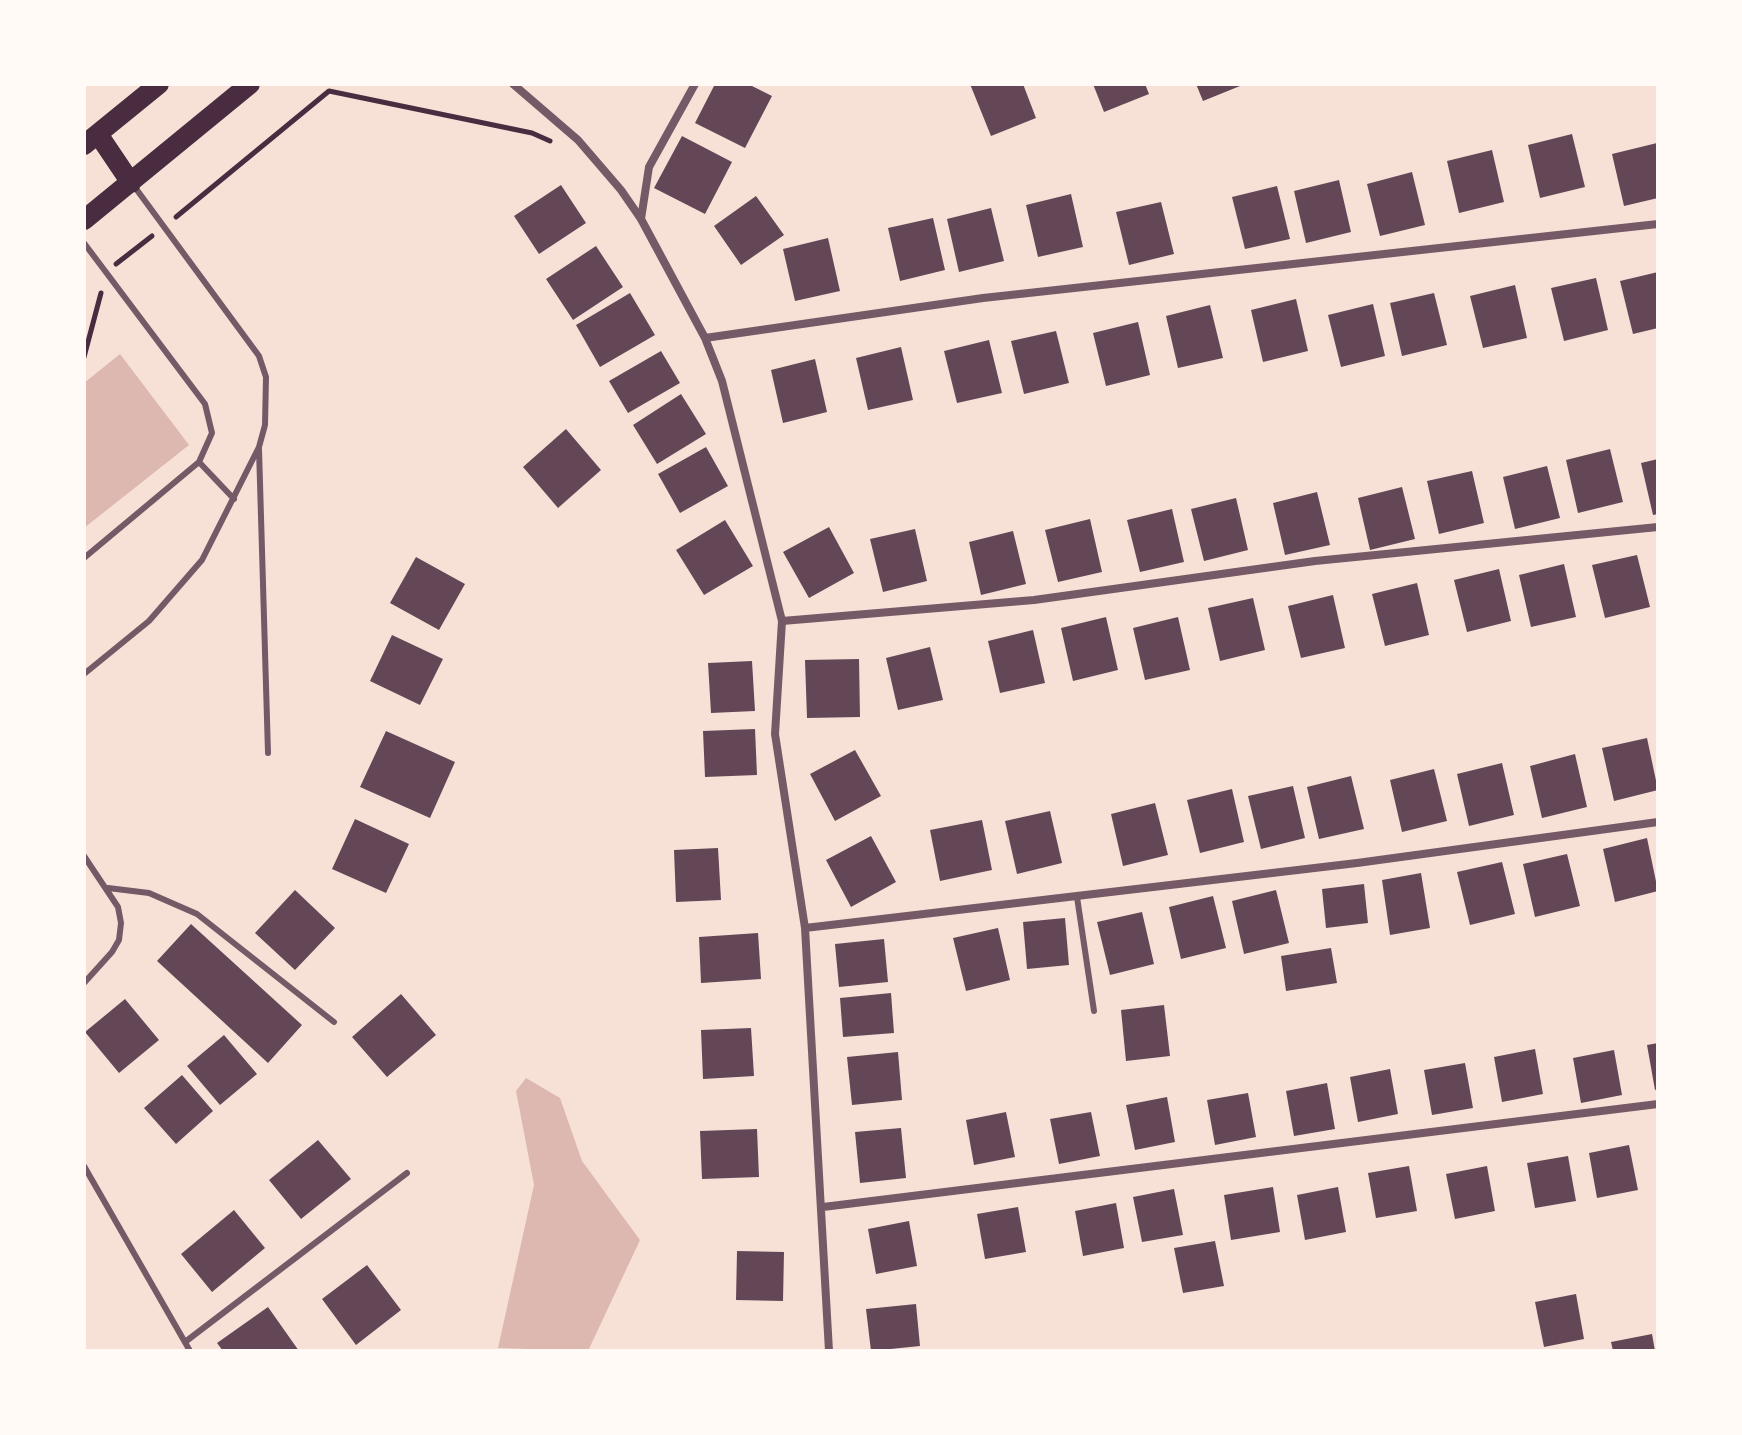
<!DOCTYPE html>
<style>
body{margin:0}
#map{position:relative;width:1742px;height:1435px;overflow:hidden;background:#f7e1d7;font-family:Commissioner,sans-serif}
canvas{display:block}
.frame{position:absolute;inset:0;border:86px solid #fffaf5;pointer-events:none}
</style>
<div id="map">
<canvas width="1742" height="1435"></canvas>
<div class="frame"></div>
</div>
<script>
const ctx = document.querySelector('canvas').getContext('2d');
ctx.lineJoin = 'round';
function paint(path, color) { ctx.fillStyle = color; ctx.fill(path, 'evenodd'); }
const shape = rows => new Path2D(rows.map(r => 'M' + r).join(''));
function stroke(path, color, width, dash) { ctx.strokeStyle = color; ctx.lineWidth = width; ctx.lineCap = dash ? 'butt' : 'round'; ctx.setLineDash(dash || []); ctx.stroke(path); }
const water = shape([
 [120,354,189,445,84,528,84,383],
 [526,1078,560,1098,582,1161,640,1240,588,1351,498,1348,534,1185,516,1091]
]);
const building = shape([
 [715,84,748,84,772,96,745,148,695,123],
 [970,84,1023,84,1036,118,991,136],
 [1093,84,1145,84,1149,94,1104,112],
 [1196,84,1245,84,1203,101],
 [1572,134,1585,187,1540,198,1528,145],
 [682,136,732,162,705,214,654,188],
 [1657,143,1658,198,1624,206,1612,154],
 [1492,150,1504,202,1459,213,1447,161],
 [1412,172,1425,225,1380,236,1367,184],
 [1339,180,1351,232,1306,243,1294,191],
 [561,185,586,223,539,254,514,216],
 [1277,186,1290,239,1245,249,1232,197],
 [1071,194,1083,247,1038,257,1026,205],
 [756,196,784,235,741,265,714,226],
 [1161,202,1174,254,1129,265,1116,212],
 [991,208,1004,261,959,272,947,219],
 [933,218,945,270,900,281,888,228],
 [828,238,840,291,795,301,783,249],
 [596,246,623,287,573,320,546,279],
 [1658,272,1658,328,1633,334,1620,281],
 [1596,278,1608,330,1564,341,1551,288],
 [1515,285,1527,338,1483,348,1470,296],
 [630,293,655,335,600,367,576,325],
 [1434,293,1447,345,1402,356,1390,303],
 [1296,299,1308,351,1263,362,1251,310],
 [1373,304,1385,356,1341,367,1328,315],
 [1210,305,1223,358,1178,368,1166,316],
 [1138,322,1150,375,1106,386,1093,333],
 [1056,331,1069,383,1024,394,1011,341],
 [989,340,1002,393,957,403,944,351],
 [901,347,913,400,868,410,856,358],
 [661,351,680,383,628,413,609,381],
 [815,359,827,412,783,423,771,370],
 [681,394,706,434,657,464,633,425],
 [566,429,601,470,558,508,523,467],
 [706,447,728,486,680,513,658,474],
 [1610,449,1623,502,1578,513,1566,460],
 [1658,459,1658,514,1653,515,1641,463],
 [1547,466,1560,518,1515,529,1503,477],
 [1472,471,1484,523,1439,534,1427,481],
 [1402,487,1415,539,1370,550,1358,498],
 [1317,492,1330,545,1285,555,1273,503],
 [1236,498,1248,550,1204,561,1191,509],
 [1172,509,1184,562,1140,572,1127,520],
 [1090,519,1102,572,1058,582,1045,530],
 [725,520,753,566,704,595,676,550],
 [829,527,854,573,809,598,783,552],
 [915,529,927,581,883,592,870,539],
 [1013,531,1026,584,981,595,969,542],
 [1637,555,1650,607,1605,618,1592,565],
 [416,557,465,584,439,630,390,603],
 [1564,564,1576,617,1531,627,1519,575],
 [1499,569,1511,621,1467,632,1454,580],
 [1417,583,1429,635,1385,646,1372,594],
 [1333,595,1345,648,1301,658,1288,606],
 [1253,598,1265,650,1220,661,1208,608],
 [1106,617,1118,670,1073,681,1061,628],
 [1178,617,1190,670,1145,680,1133,628],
 [1033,630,1045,683,1000,693,988,641],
 [392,635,443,659,420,705,370,681],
 [930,647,943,700,898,710,886,658],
 [859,659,860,717,807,718,805,660],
 [752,661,755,711,711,713,708,663],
 [755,729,757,775,705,777,703,731],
 [386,731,455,762,430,818,360,787],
 [1647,738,1658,790,1614,801,1602,748],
 [855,750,881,796,835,821,810,774],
 [1575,754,1587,807,1542,818,1530,766],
 [1502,763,1514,815,1469,826,1457,774],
 [1434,769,1447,821,1402,832,1390,780],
 [1351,776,1364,829,1319,839,1307,787],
 [1293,786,1305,838,1261,849,1248,796],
 [1232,789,1244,842,1200,853,1187,800],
 [1155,803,1168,855,1123,866,1111,814],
 [1050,811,1062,863,1017,874,1005,821],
 [355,819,409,844,386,893,332,869],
 [982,820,992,870,940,881,930,830],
 [871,836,896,882,851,907,826,860],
 [1647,838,1658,891,1615,902,1603,849],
 [718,848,721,900,676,902,674,850],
 [1567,854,1580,906,1535,917,1523,864],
 [1502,862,1515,914,1470,925,1457,872],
 [1421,873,1430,928,1390,935,1382,880],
 [1364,884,1368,923,1326,928,1322,889],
 [295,890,335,928,295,970,255,933],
 [1276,890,1289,943,1244,954,1232,901],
 [1213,896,1226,948,1181,959,1169,907],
 [1142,912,1154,964,1110,975,1097,922],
 [1065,918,1069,965,1027,969,1023,922],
 [191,924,302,1025,268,1063,157,961],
 [998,928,1010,980,966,991,953,938],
 [758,933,761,979,701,983,699,937],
 [884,939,888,982,839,987,835,944],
 [1331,948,1337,983,1286,991,1281,956],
 [891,993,894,1033,843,1037,840,998],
 [401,994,436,1035,387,1077,352,1037],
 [125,999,159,1040,119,1073,85,1032],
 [1164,1005,1170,1056,1126,1061,1121,1010],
 [751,1028,754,1076,703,1079,701,1030],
 [224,1035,257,1074,220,1105,187,1066],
 [1658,1043,1658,1089,1655,1090,1647,1045],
 [1535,1049,1543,1094,1502,1102,1494,1057],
 [1614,1050,1622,1095,1581,1103,1573,1058],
 [898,1052,902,1100,852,1105,847,1057],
 [1465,1063,1473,1108,1432,1115,1424,1070],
 [1390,1069,1398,1114,1358,1122,1350,1077],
 [182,1075,213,1111,176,1144,144,1108],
 [1327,1083,1335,1129,1294,1136,1286,1091],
 [1248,1093,1256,1137,1215,1145,1207,1100],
 [1167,1097,1175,1142,1135,1150,1126,1105],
 [1006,1112,1015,1157,974,1165,966,1120],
 [1091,1112,1100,1156,1059,1164,1050,1119],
 [901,1128,906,1178,860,1183,855,1132],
 [757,1129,759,1177,702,1179,700,1131],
 [318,1140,351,1179,301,1219,269,1180],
 [1629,1145,1638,1190,1597,1198,1589,1153],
 [1568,1156,1576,1201,1535,1208,1527,1163],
 [1409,1166,1417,1211,1376,1218,1368,1173],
 [1487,1166,1495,1211,1455,1219,1446,1174],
 [1273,1187,1280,1232,1231,1240,1224,1195],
 [1338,1187,1346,1232,1305,1240,1297,1195],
 [1174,1189,1183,1235,1142,1242,1133,1197],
 [1116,1203,1124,1248,1083,1256,1075,1211],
 [1018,1207,1026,1252,985,1259,977,1214],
 [234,1210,265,1248,212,1292,181,1254],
 [909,1221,917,1266,876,1274,868,1229],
 [1215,1241,1224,1286,1183,1293,1174,1248],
 [737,1251,784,1252,783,1301,736,1300],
 [367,1265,401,1310,356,1345,322,1299],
 [1576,1294,1584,1339,1544,1347,1535,1302],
 [916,1304,920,1346,871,1351,866,1309],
 [268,1307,299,1351,223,1351,217,1343],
 [1652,1334,1655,1351,1613,1351,1611,1342]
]);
const path = shape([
 [176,217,329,91,532,133,550,141],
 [116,264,152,236],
 [84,357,101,293]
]);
const service = shape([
 [84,243,205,404,212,433,199,462,84,558],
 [259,449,268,753],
 [199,462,234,499],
 [84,674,149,621,202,560,259,447,265,425,266,377,259,356,134,186],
 [84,856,118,907,121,923,119,940,112,952,84,983],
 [108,888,149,893,197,914,334,1022],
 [1077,897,1094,1011],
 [84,1166,190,1351],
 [185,1342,407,1173]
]);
const minor = shape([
 [513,84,578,140,621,190,641,219,705,338,722,381,782,621,775,734,805,928,829,1351],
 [641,219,649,167,695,84],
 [705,338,983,298,1658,224],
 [782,621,1034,600,1315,561,1658,527],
 [805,928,1357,863,1658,822],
 [823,1207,1658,1104]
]);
const primary = shape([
 [98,134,131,183],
 [84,145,159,84],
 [84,220,250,84]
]);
paint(water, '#dcb8b0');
paint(building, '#644757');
stroke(path, '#4a2c40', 5);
stroke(service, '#755966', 6);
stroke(minor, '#755966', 8);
stroke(primary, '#4a2c40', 20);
</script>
